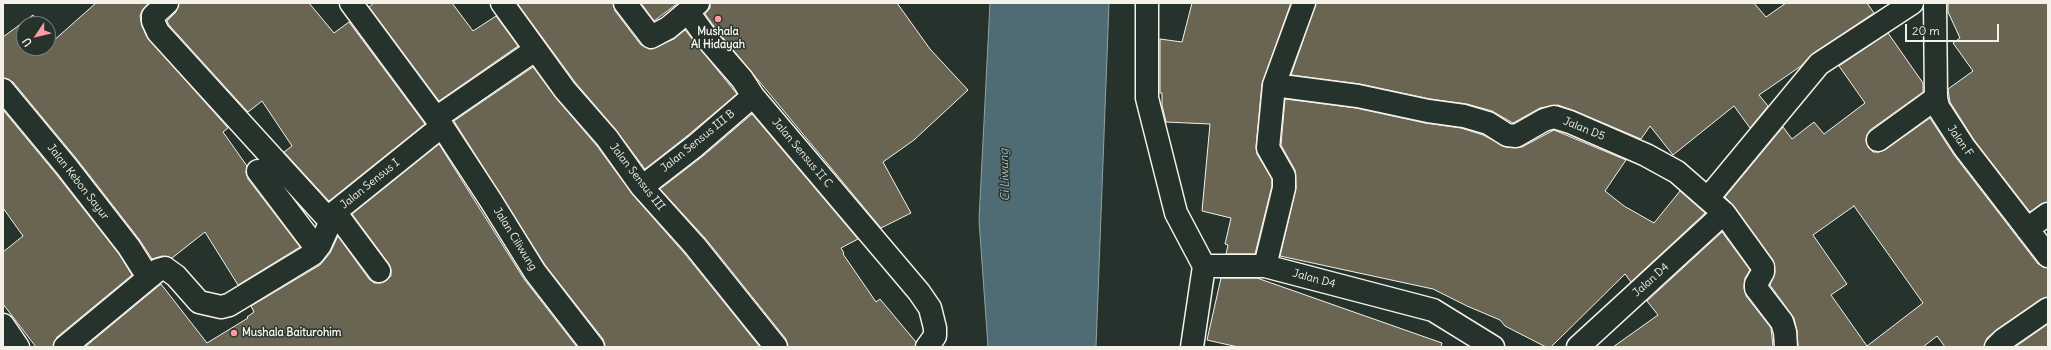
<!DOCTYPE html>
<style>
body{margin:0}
#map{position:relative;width:2051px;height:350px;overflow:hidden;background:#26332d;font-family:Delius,sans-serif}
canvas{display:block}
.frame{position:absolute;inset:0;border:4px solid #f4f1e8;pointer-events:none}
.north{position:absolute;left:16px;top:16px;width:40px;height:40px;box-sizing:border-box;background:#26332d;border:1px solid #787f78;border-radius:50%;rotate:235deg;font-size:11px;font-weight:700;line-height:16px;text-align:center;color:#f4f1e8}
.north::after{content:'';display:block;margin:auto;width:14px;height:18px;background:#ff9aa2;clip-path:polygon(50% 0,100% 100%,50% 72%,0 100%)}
.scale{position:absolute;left:1905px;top:24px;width:94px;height:18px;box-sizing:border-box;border:2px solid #f4f1e8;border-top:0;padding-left:5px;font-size:12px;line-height:14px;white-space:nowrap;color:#f4f1e8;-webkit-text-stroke:3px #26332d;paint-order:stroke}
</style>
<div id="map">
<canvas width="2051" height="350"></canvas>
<div class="frame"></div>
<div class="north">U</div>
<div class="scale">20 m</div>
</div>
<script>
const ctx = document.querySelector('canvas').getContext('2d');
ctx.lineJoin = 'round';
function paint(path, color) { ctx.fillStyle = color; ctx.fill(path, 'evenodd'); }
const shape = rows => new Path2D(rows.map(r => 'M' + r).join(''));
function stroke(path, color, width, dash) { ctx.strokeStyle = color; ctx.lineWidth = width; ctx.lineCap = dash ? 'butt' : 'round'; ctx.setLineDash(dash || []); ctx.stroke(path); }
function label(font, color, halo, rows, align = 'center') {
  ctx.font = font + ' Delius,sans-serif'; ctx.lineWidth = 3; ctx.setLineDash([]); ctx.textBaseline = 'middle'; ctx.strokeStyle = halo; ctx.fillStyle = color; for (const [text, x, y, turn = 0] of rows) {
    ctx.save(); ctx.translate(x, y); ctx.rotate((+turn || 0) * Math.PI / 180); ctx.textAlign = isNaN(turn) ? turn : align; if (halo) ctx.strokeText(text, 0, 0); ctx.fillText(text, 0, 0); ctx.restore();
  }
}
const water = shape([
 [990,3,1109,3,1096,347,988,347,979,220,990,3]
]);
const building = shape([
 [96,3,149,3,142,11,140,16,142,26,147,37,228,128,223,132,247,166,246,173,248,179,300,247,238,285,205,232,172,258,162,256,152,259,139,239,76,158,13,82,3,78,3,37,33,15,40,24,24,24,24,48,48,48,48,36,52,42,96,3],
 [179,3,309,3,334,33,349,22,425,124,329,201,284,152,292,146,262,101,248,112,169,25,167,21,176,12,179,3],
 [374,3,452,3,473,31,496,16,518,46,439,101,369,7,374,3],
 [517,3,613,3,615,11,641,45,651,49,674,39,685,30,737,94,687,136,645,169,616,130,575,82,517,3],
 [641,3,678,3,654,21,641,3],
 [710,3,897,3,930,49,968,90,914,140,883,162,911,213,881,228,719,33,705,14,710,8,710,3],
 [1192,3,1291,3,1262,84,1256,147,1257,154,1272,179,1272,186,1255,254,1226,254,1228,245,1225,244,1231,218,1202,211,1210,124,1166,122,1162,105,1162,93,1160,93,1160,39,1182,42,1192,3],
 [1316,3,1754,3,1766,17,1786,3,1867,3,1874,13,1812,54,1801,66,1759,95,1768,106,1750,128,1734,106,1673,155,1650,126,1641,139,1575,111,1558,105,1540,108,1513,123,1492,111,1467,104,1430,99,1360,84,1291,75,1316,3],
 [1948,3,2048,3,2048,202,2041,204,2030,212,1974,140,1950,102,1948,89,1973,71,1953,43,1960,38,1948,12,1948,3],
 [1888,33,1923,83,1923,92,1870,130,1867,135,1866,141,1868,147,1873,152,1879,152,1885,150,1930,118,1954,155,2038,264,2048,268,2048,297,2041,299,1996,330,1987,338,1984,347,1945,347,1937,336,1923,347,1798,347,1797,331,1794,318,1770,285,1775,272,1773,260,1734,206,1725,197,1783,127,1792,139,1814,122,1824,134,1865,103,1839,66,1888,33],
 [1854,206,1923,303,1867,346,1831,295,1847,284,1813,235,1854,206],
 [533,67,556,98,597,146,633,195,685,254,760,347,605,347,603,339,545,265,454,121,533,67],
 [1285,99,1356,108,1425,123,1461,128,1483,135,1506,147,1522,147,1554,130,1626,160,1605,191,1624,206,1654,223,1680,191,1705,213,1631,282,1625,274,1551,347,1546,347,1505,326,1500,320,1467,306,1433,289,1280,256,1296,188,1295,170,1281,145,1285,99],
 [3,110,56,174,119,254,132,275,57,337,53,347,36,347,3,304,3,252,23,236,3,208,3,110],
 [752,114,858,239,841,248,844,253,843,254,876,302,880,299,916,342,915,347,788,347,786,339,705,238,660,189,703,156,752,114],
 [439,144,524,279,577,347,85,347,161,284,207,343,248,318,247,317,254,312,251,306,320,265,330,253,338,236,369,279,374,283,381,283,386,281,391,276,391,269,389,264,352,214,439,144],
 [1722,232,1750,270,1745,278,1744,288,1746,296,1771,328,1773,347,1613,347,1658,315,1647,301,1722,232],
 [1221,278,1257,278,1442,343,1441,347,1238,347,1207,340,1221,278],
 [2048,324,2048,347,2015,347,2048,324]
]);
const minor = shape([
 [167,3,153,16,153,21,158,32,330,221],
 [351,3,442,126,491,201,535,272,593,347],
 [502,3,565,90,607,138,642,187,695,246,776,347],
 [625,3,651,37,668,28,698,3],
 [1147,3,1147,98,1176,213,1204,266],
 [1935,3,1936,98,1938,107,1964,147,2048,256],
 [688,12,709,41,742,79,753,96,919,292,930,308,935,328,935,336,927,347],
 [1274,85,1358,96,1428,111,1464,116,1488,123,1507,135,1516,136,1544,120,1554,117,1570,122,1646,155,1677,172,1724,213,1763,267,1763,272,1756,284,1756,288,1782,322,1785,332,1786,347],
 [3,90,66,166,129,247,148,277],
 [436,118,535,50],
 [1878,140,1936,98],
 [258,171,317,249],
 [642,187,695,146,753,96],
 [1708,198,1819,64,1912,3],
 [335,212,379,271],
 [2027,229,2048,214],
 [1204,266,1265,266,1433,310,1493,347],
 [1265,266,1284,188,1284,176,1268,148,1274,85,1304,3],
 [3,325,18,347],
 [65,347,158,270,165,268,176,276,199,302,221,307,229,305,313,254,320,245,335,212,442,126],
 [1192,347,1204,266],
 [1578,347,1724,213],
 [1996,347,2003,340,2048,309]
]);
const markers = [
 [718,19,4,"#ff9aa2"],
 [234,333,4,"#ff9aa2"]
];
const poiNames = [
 ["Mushala",718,32],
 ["Al Hidayah",718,45],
 ["Mushala Baiturohim",242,333,"left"]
];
const streetNames = [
 ["Jalan D5",1584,129,22],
 ["Jalan Sensus III B",698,141,-39],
 ["Jalan F",1960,141,55],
 ["Jalan Sensus II C",802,153,50],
 ["Jalan Sensus III",637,177,52],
 ["Jalan Kebon Sayur",78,182,52],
 ["Jalan Sensus I",370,184,-39],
 ["Jalan Ciliwung",515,239,58],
 ["Jalan D4",1314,279,15],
 ["Jalan D4",1651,280,-42]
];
const waterNames = [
 ["Ci Liwung",1005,175,-92]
];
paint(water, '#4f6c75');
stroke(water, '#91a1a3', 1);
paint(building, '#6a6553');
stroke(building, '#f4f1e8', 1);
stroke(minor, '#f4f1e8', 25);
stroke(minor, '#26332d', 22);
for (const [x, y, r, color] of markers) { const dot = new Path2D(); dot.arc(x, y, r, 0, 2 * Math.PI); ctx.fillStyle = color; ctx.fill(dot); stroke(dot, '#26332d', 1.5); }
label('bold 11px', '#f4f1e8', '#26332d', poiNames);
label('11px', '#f4f1e8', '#26332d', streetNames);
label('italic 12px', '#b2bcba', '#26332d', waterNames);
</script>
